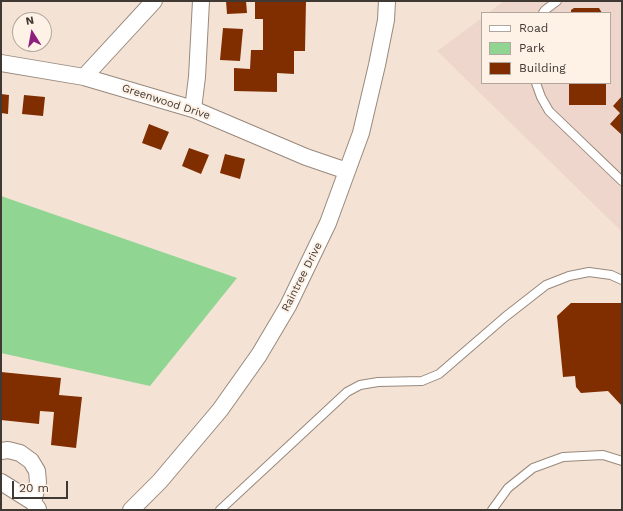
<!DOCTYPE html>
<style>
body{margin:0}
#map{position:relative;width:623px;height:511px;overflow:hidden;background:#f4e3d5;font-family:"Work Sans",sans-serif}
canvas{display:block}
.frame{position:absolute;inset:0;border:2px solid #3f3833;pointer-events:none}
.legend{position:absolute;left:481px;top:12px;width:130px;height:72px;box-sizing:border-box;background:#fef1e5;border:1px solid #b2a79e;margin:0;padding:5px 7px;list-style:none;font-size:12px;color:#3f3833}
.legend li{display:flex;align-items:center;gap:8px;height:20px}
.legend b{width:20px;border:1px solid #b2a79e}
.north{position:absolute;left:12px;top:12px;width:40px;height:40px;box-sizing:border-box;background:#fef1e5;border:1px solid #b2a79e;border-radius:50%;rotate:349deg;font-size:11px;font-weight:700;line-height:16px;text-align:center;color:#3f3833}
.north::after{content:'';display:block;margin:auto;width:14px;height:18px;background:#8e1d7e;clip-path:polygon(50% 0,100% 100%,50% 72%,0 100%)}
.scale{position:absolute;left:12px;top:481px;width:56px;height:18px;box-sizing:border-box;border:2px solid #3f3833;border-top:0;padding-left:5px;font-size:12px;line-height:14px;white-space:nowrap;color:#3f3833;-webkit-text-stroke:3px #fef1e5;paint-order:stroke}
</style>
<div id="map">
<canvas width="623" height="511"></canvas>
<div class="frame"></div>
<ul class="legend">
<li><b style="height:5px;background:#fff"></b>Road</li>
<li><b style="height:11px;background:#91d592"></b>Park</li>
<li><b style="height:11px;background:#802d00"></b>Building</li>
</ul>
<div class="north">N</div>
<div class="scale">20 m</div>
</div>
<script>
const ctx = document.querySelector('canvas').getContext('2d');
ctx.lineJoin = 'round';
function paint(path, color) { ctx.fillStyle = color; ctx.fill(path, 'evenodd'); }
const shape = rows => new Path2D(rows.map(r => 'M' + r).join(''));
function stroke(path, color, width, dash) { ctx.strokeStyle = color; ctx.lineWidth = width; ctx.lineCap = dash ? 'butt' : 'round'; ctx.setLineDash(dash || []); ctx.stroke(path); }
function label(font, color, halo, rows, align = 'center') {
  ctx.font = font + ' "Work Sans",sans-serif'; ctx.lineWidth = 4; ctx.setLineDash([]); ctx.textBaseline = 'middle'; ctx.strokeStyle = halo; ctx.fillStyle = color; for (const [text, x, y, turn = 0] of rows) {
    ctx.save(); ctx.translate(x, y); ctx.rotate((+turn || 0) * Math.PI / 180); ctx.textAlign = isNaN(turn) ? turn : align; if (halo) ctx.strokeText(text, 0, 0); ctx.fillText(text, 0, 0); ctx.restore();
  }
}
const commercial = shape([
 [504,1,622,1,622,232,437,51,482,18,482,83,610,83,610,13,488,13]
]);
const green = shape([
 [1,196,237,278,150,386,1,353]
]);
const building = shape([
 [226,1,246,1,247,13,227,14],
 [255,1,306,1,305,51,294,51,294,74,277,73,277,92,234,91,234,68,250,69,251,50,263,50,263,19,255,19],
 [574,8,599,8,602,13,571,13,571,10],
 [223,28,243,29,240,61,220,60],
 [569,83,606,83,606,105,569,105],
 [1,94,9,95,8,114,1,113],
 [24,95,45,97,43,116,22,114],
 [622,96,622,135,610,124,620,113,613,106],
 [149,124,169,132,161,150,142,143],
 [189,148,209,155,201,174,182,166],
 [225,154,245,159,240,179,220,173],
 [571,303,622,303,622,406,608,391,581,393,576,387,575,376,563,377,557,316],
 [1,372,61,378,59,395,82,397,76,448,51,445,54,412,40,411,39,424,1,420]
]);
const lane = shape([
 [543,13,545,10,557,1],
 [536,83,541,97,549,111,622,181],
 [220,510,347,392,360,385,378,382,422,381,439,374,505,317,546,285,569,276,589,272,611,275,622,280],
 [492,510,508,488,533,468,563,457,603,455,622,461]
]);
const street = shape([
 [1,63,84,77,193,109,306,157,347,171],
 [84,77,154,1],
 [193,109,197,77,201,1],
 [1,451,8,450,20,453,31,461,37,471,38,482,33,502],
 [1,482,33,502,38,509],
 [131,510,160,481,220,410,259,355,288,306,328,223,361,133,377,65,386,20,387,1]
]);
const streetNames = [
 ["Greenwood Drive",166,102,18],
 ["Raintree Drive",302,277,-63]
];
paint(commercial, '#efd6cd');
paint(green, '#91d592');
paint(building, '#802d00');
stroke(lane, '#98897c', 10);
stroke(street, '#98897c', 18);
stroke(lane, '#fff', 8);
stroke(street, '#fff', 16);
label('11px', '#3f3833', '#fef1e5', streetNames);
</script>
